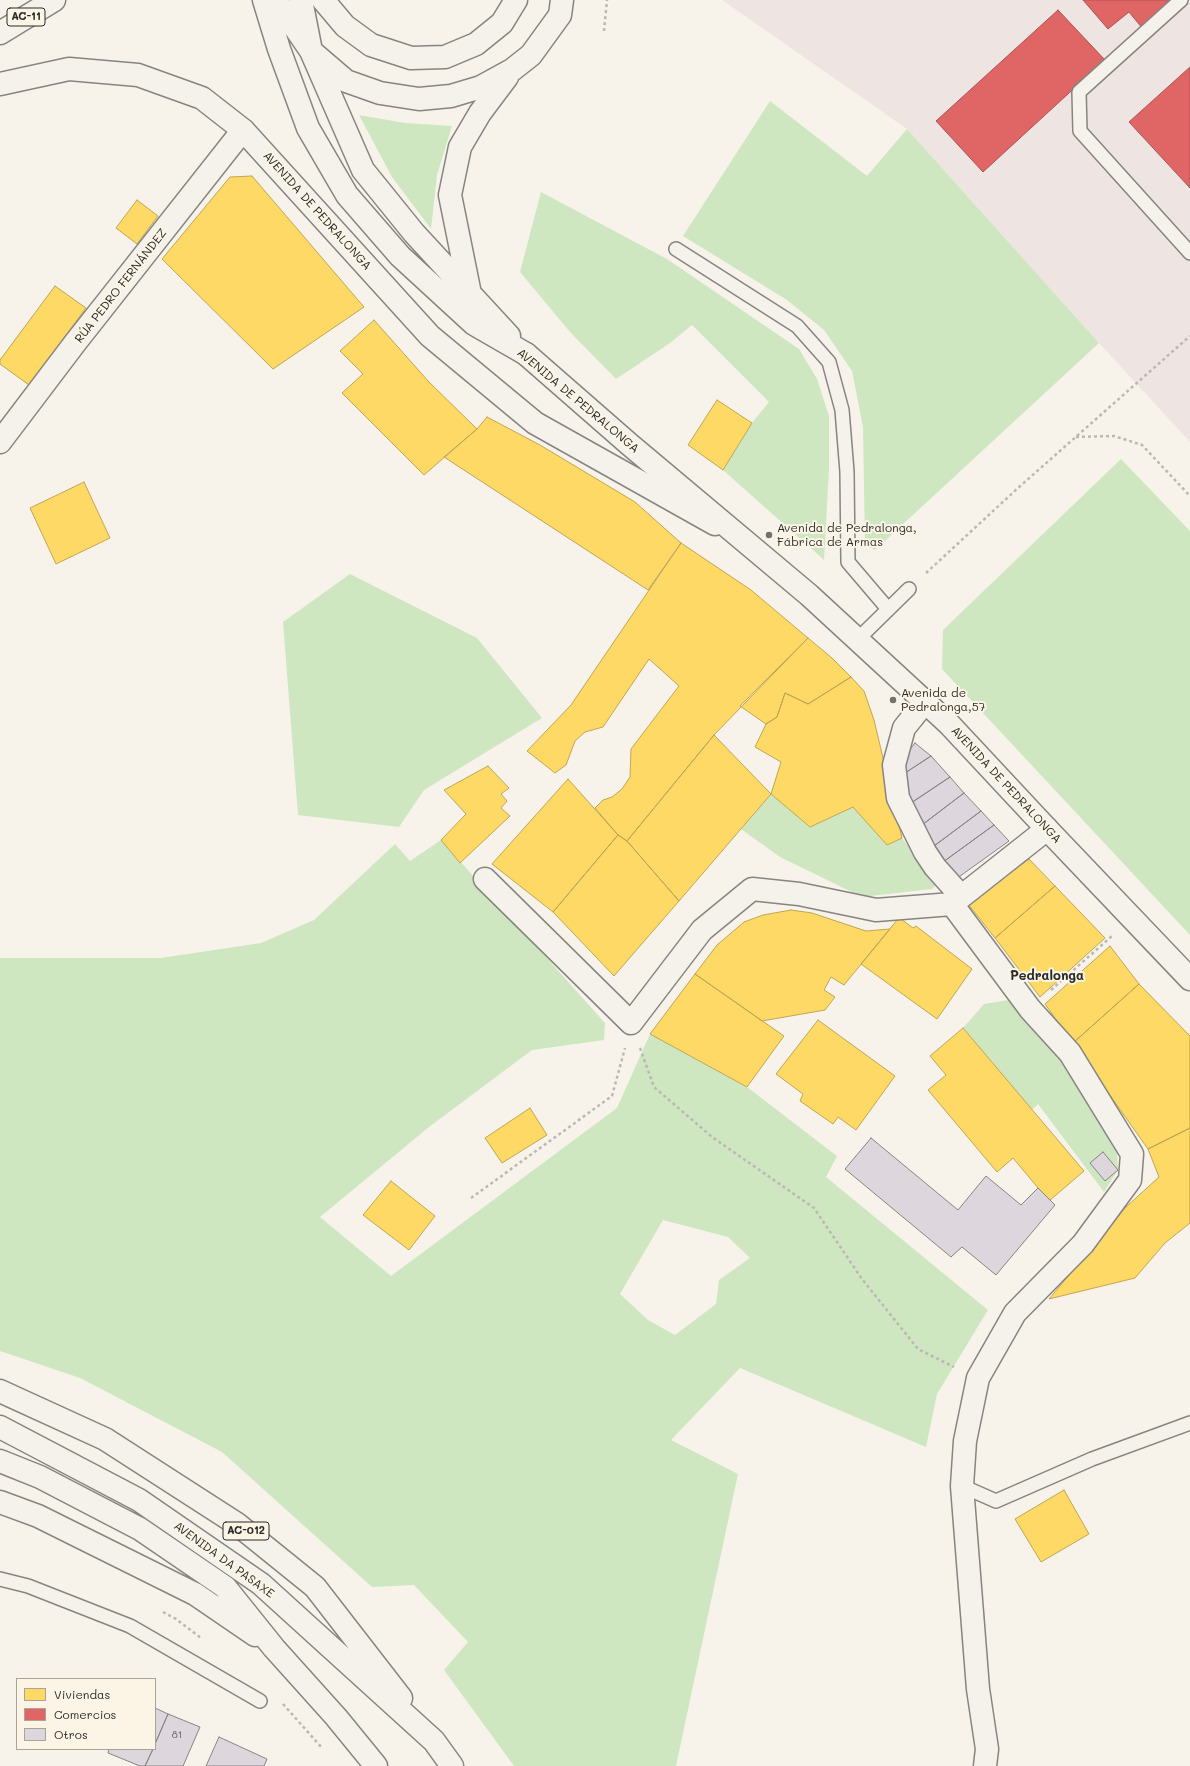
<!DOCTYPE html>
<meta charset="utf-8">
<style>
body{margin:0}
#map{position:relative;width:1190px;height:1766px;overflow:hidden;background:#f7f3ea;font-family:Mali,sans-serif}
canvas{display:block}
.legend{position:absolute;left:16px;top:1678px;width:140px;height:72px;box-sizing:border-box;background:#fcf5e5;border:1px solid #a8a49b;margin:0;padding:5px 7px;list-style:none;font-size:12px;color:#2b2b2b}
.legend li{display:flex;align-items:center;gap:8px;height:20px}
.legend b{width:20px;border:1px solid #a8a49b}
</style>
<div id="map">
<canvas width="1190" height="1766"></canvas>
<ul class="legend">
<li><b style="height:11px;background:#ffd966"></b>Viviendas</li>
<li><b style="height:11px;background:#e06666"></b>Comercios</li>
<li><b style="height:11px;background:#ddd6dc"></b>Otros</li>
</ul>
</div>
<script>
const ctx = document.querySelector('canvas').getContext('2d');
ctx.lineJoin = 'round';
function paint(path, color) { ctx.fillStyle = color; ctx.fill(path, 'evenodd'); }
const shape = rows => new Path2D(rows.map(r => 'M' + r).join(''));
function stroke(path, color, width, dash) { ctx.strokeStyle = color; ctx.lineWidth = width; ctx.lineCap = dash ? 'butt' : 'round'; ctx.setLineDash(dash || []); ctx.stroke(path); }
function label(font, color, halo, rows, align = 'center') {
  ctx.font = font + ' Mali,sans-serif'; ctx.lineWidth = 4; ctx.setLineDash([]); ctx.textBaseline = 'middle'; ctx.strokeStyle = halo; ctx.fillStyle = color; for (const [text, x, y, turn = 0] of rows) {
    ctx.save(); ctx.translate(x, y); ctx.rotate((+turn || 0) * Math.PI / 180); ctx.textAlign = isNaN(turn) ? turn : align; if (halo) ctx.strokeText(text, 0, 0); ctx.fillText(text, 0, 0); ctx.restore();
  }
}
const built = shape([
 [722,0,1190,0,1190,442,1099,343,907,129]
]);
const green = shape([
 [770,101,867,176,907,129,1099,343,875,550,865,545,863,427,852,371,824,330,787,300,683,236],
 [359,115,405,123,452,126,437,175,431,229,392,177],
 [541,192,667,259,799,349,817,379,829,416,829,469,824,560,723,470,752,423,769,402,692,325,670,343,616,379,570,332,520,272],
 [1121,459,1190,531,1190,935,942,669,943,630],
 [350,574,477,638,542,718,424,790,399,827,298,815,283,622],
 [771,794,810,827,853,807,887,845,902,838,937,884,932,889,862,897,780,857,741,829],
 [441,840,605,1023,604,1040,532,1050,429,1127,320,1217,391,1276,617,1108,650,1034,747,1087,837,1156,826,1177,988,1310,937,1394,926,1447,740,1368,671,1440,738,1474,676,1766,514,1766,444,1670,468,1642,414,1585,372,1587,222,1452,80,1378,0,1351,0,958,161,958,261,943,314,920,395,844,410,861],
 [663,1220,728,1237,750,1258,719,1280,716,1304,675,1335,648,1320,620,1294],
 [1015,999,1072,1073,1094,1106,1117,1152,1118,1170,1104,1192,1038,1104,1032,1110,963,1028,984,1004]
]);
const homes = shape([
 [252,176,364,307,273,369,162,259,230,177,252,176],
 [137,200,158,216,137,244,116,228,137,200],
 [55,286,86,308,29,385,0,364,0,360,55,286],
 [374,320,429,382,477,429,424,475,342,393,363,374,340,351,374,320],
 [717,400,752,423,723,470,688,445,717,400],
 [487,417,540,445,635,502,681,543,648,590,444,457,477,429,487,417],
 [84,482,110,538,56,564,30,508,84,482],
 [681,543,751,590,808,638,714,735,627,841,618,835,595,808,603,800,612,797,622,789,630,777,631,749,679,686,649,659,603,727,585,732,575,741,566,765,555,773,527,751,571,705,681,543],
 [808,638,832,658,851,677,808,704,785,693,777,717,766,724,740,706,808,638],
 [851,677,864,691,874,720,902,838,887,845,853,807,810,827,771,794,781,762,755,747,766,724,777,717,785,693,808,704,851,677],
 [714,735,771,794,679,901,627,841,714,735],
 [488,766,509,788,501,794,507,801,501,808,510,816,460,863,441,840,466,814,444,790,488,766],
 [568,779,618,835,553,912,492,864,568,779],
 [618,835,627,841,679,901,614,976,553,912,618,835],
 [1029,859,1055,886,995,938,968,904,1029,859],
 [1055,886,1105,938,1040,997,995,938,1055,886],
 [791,910,812,913,866,931,890,929,844,985,831,977,824,990,835,997,825,1010,762,1021,695,974,717,945,744,922,763,915,791,910],
 [901,919,913,928,916,926,972,969,937,1019,861,964,897,920,901,919],
 [1110,946,1139,984,1073,1043,1045,1004,1110,946],
 [695,974,784,1036,747,1087,650,1034,695,974],
 [1139,984,1190,1036,1190,1128,1148,1149,1073,1043,1139,984],
 [818,1020,895,1076,856,1130,838,1117,833,1124,800,1101,803,1094,776,1074,818,1020],
 [963,1028,1084,1171,1049,1201,1013,1158,997,1172,928,1090,946,1075,930,1056,963,1028],
 [530,1108,547,1135,502,1163,485,1138,530,1108],
 [1190,1128,1190,1223,1165,1243,1135,1278,1049,1299,1126,1207,1159,1177,1148,1149,1190,1128],
 [391,1181,435,1216,409,1250,363,1215,391,1181],
 [1064,1490,1089,1534,1041,1562,1015,1519,1064,1490]
]);
const shops = shape([
 [1083,0,1178,0,1143,29,1129,12,1108,29,1083,0],
 [1058,10,1105,60,983,172,936,121,1058,10],
 [1190,67,1190,188,1129,122,1190,67]
]);
const building = shape([
 [915,743,931,756,902,775,905,756,915,743],
 [931,756,950,777,905,807,902,775,931,756],
 [950,777,964,793,918,828,905,807,950,777],
 [964,793,981,811,930,849,918,828,964,793],
 [981,811,994,825,943,862,930,849,981,811],
 [994,825,1009,841,956,879,943,862,994,825],
 [871,1138,958,1210,986,1176,1021,1205,1038,1188,1055,1205,996,1275,962,1247,951,1257,845,1169,871,1138],
 [1103,1152,1118,1170,1105,1181,1090,1163,1103,1152],
 [155,1708,168,1714,155,1744,155,1708],
 [168,1714,200,1727,183,1766,145,1766,153,1749,155,1749,155,1744,168,1714],
 [219,1737,267,1759,264,1766,206,1766,219,1737],
 [109,1749,153,1749,145,1766,140,1766,108,1753,109,1749]
]);
const path = shape([
 [604,31,607,0],
 [1076,437,1114,436,1142,445,1190,496],
 [926,573,1018,488,1190,336],
 [1051,990,1112,936],
 [640,1048,654,1087,712,1137,814,1208,862,1279,918,1349,954,1367],
 [471,1198,612,1096,625,1048],
 [163,1612,176,1619,201,1638],
 [283,1704,322,1748]
]);
const lane = shape([
 [1181,0,1079,92,1080,131,1190,253],
 [676,249,797,326,829,362,842,410,847,472,848,562,888,609],
 [857,640,909,589],
 [962,1486,996,1501,1092,1459,1190,1423],
 [0,1579,28,1586,130,1626,260,1701]
]);
const street = shape([
 [0,442,75,343,243,130,430,336,535,423,715,524],
 [925,702,904,728,894,765,898,798,925,852,935,867,961,896],
 [485,879,631,1023,702,930,752,889,799,894,876,910,952,904,1047,829],
 [952,904,1030,1009,1070,1053,1132,1154,1130,1180,1083,1244,1015,1313,978,1378,965,1441,962,1486,978,1689,987,1749,985,1766]
]);
const secondary = shape([
 [526,354,629,444,809,595,949,724,1047,829,1190,979]
]);
const primary = shape([
 [0,1391,105,1439,237,1524,315,1587,401,1698],
 [0,1427,139,1500,261,1584,434,1741,452,1766],
 [0,1461,40,1477,140,1529,225,1587,274,1648,336,1717,376,1766],
 [0,1502,38,1516,195,1594,255,1635]
]);
const highway = shape([
 [264,0,279,49,308,128,347,195,400,256,474,324,526,354],
 [276,0,311,51,346,81,380,93,419,99,451,96,481,87,512,70,531,55,560,15,562,0],
 [301,0,311,51,363,170,414,233,509,336],
 [323,0,345,26,371,45,411,58,445,57,476,44,502,23,516,0],
 [0,33,54,0],
 [0,84,69,69,138,75,202,98,243,130],
 [470,294,450,195,460,147,480,113,507,77]
]);
const markers = [
 [769,535,4,"#72716e"],
 [893,700,4,"#72716e"]
];
const numberNames = [
 ["81",177,1735]
];
const shields = [
 [26,17,38],
 [246,1531,46]
];
const shieldNames = [
 ["AC-11",26,17],
 ["AC-012",246,1531]
];
const streetNames = [
 ["AVENIDA DE PEDRALONGA",317,211,48],
 ["RÚA PEDRO FERNÁNDEZ",121,286,-52],
 ["AVENIDA DE PEDRALONGA",578,401,40],
 ["AVENIDA DE PEDRALONGA",1006,785,47],
 ["AVENIDA DA PASAXE",224,1560,36]
];
const poiNames = [
 ["Avenida de Pedralonga,",777,528],
 ["Fábrica de Armas",777,542],
 ["Avenida de",901,693],
 ["Pedralonga,57",901,707]
];
const neighbourhoodNames = [
 ["Pedralonga",1047,976]
];
paint(built, '#eee5e2');
paint(green, '#cee7c0');
paint(homes, '#ffd966');
stroke(homes, '#bfa554', 1);
paint(shops, '#e06666');
stroke(shops, '#aa5454', 1);
paint(building, '#ddd6dc');
stroke(building, '#878581', 1);
stroke(lane, '#878581', 16);
stroke(street, '#878581', 25);
stroke(secondary, '#878581', 25);
stroke(primary, '#878581', 25);
stroke(highway, '#878581', 25);
stroke(path, '#bbb8b4', 2.5, [3, 3]);
stroke(lane, '#f5f2ec', 13);
stroke(street, '#f5f2ec', 22);
stroke(secondary, '#f5f2ec', 22);
stroke(primary, '#f5f2ec', 22);
stroke(highway, '#f5f2ec', 22);
for (const [x, y, r, color] of markers) { const dot = new Path2D(); dot.arc(x, y, r, 0, 2 * Math.PI); ctx.fillStyle = color; ctx.fill(dot); stroke(dot, '#fcf5e5', 1.5); }
label('10px', '#585657', null, numberNames);
for (const [x, y, w] of shields) { const box = new Path2D(); box.roundRect(x - w / 2, y - 9, w, 18, 3); ctx.fillStyle = '#fcf5e5'; ctx.fill(box); stroke(box, '#2b2b2b', 1); }
label('bold 11px', '#2b2b2b', null, shieldNames);
label('12px', '#2b2b2b', '#fcf5e5', streetNames);
label('12px', '#2b2b2b', '#fcf5e5', poiNames, 'left');
label('bold 13px', '#2b2b2b', '#fcf5e5', neighbourhoodNames);
</script>
